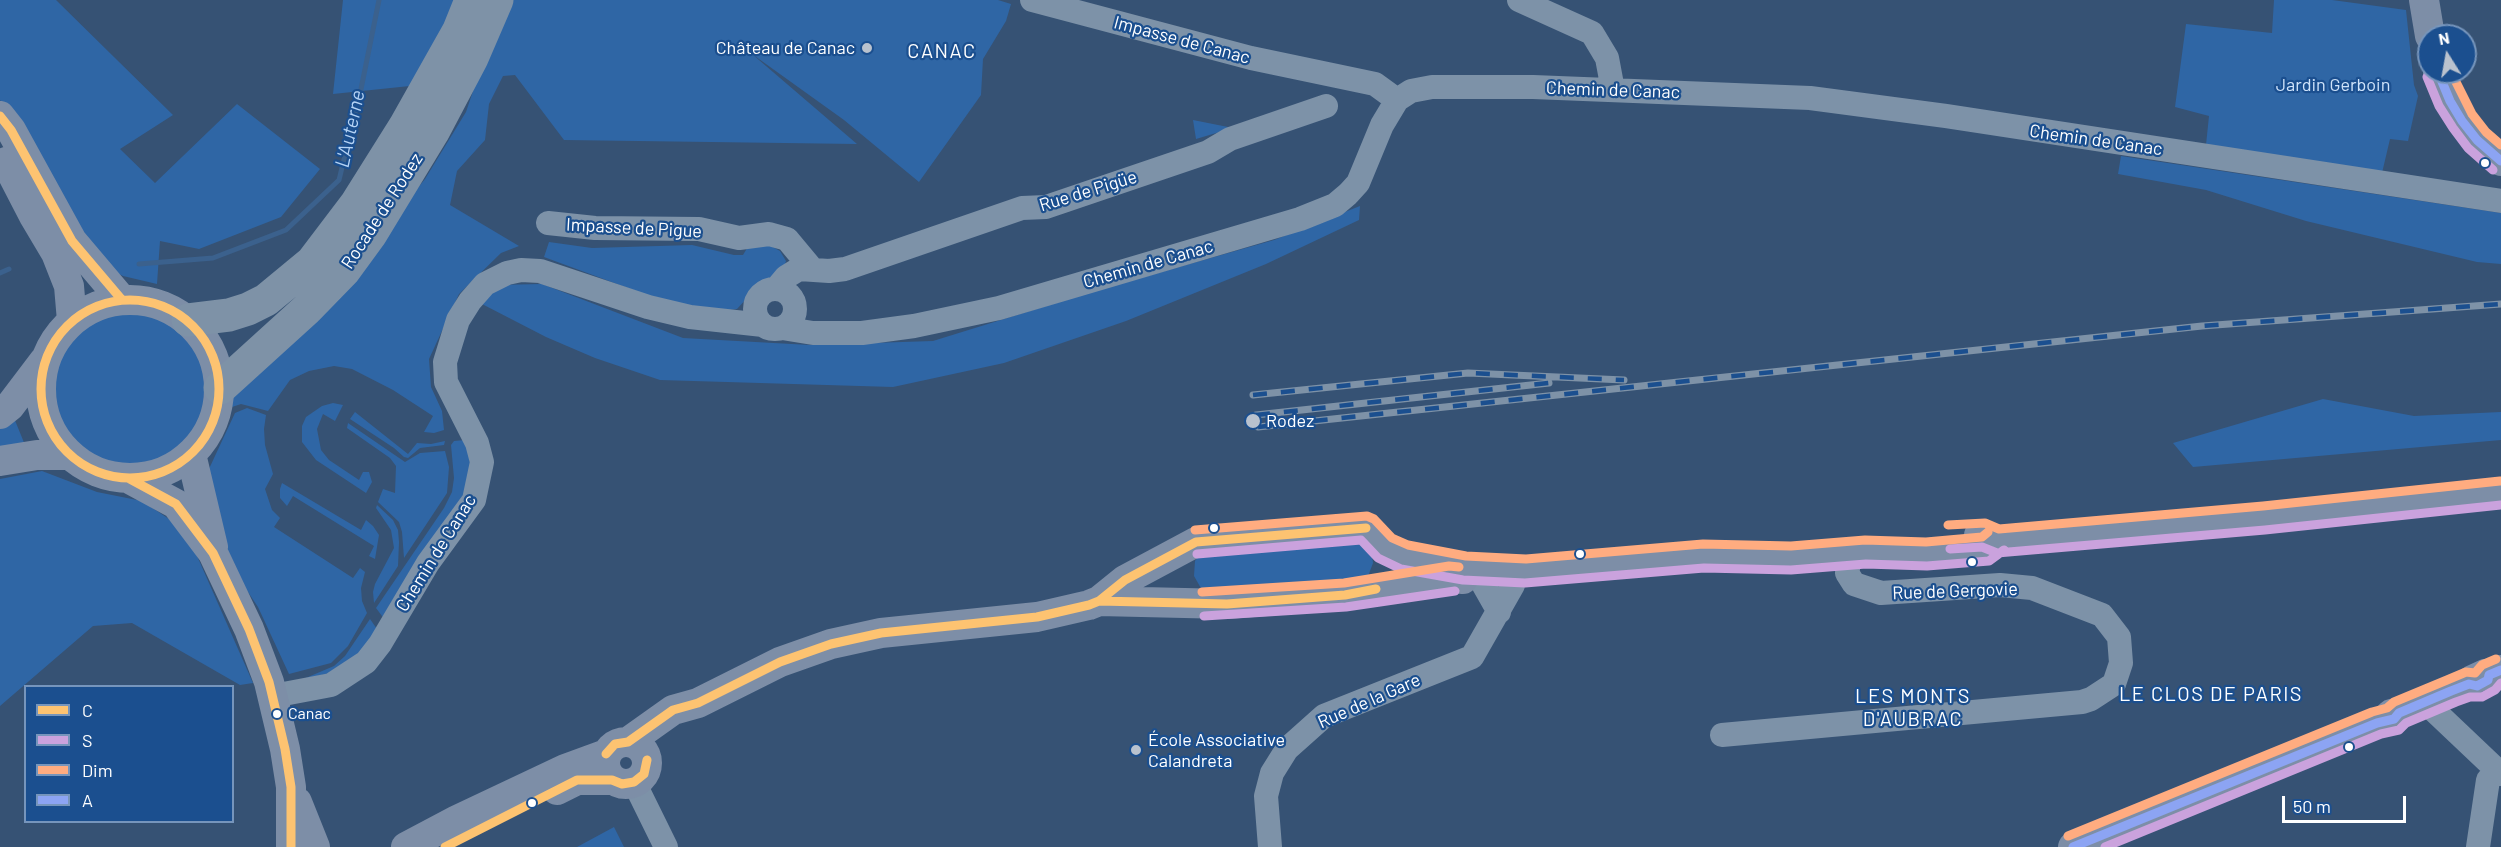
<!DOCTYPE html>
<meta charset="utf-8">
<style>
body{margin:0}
#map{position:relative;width:2501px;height:847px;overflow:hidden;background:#365274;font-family:Barlow,sans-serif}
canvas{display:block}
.legend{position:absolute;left:24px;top:685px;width:210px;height:138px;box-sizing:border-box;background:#1b4f8f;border:2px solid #7695bc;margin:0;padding:8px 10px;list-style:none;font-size:18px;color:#fff}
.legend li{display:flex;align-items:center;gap:12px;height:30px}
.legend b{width:30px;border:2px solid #7695bc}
.north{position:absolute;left:2417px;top:24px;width:60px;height:60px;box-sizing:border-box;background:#1b4f8f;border:2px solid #7695bc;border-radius:50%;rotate:349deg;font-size:16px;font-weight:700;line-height:24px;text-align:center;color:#fff}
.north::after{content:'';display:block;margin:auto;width:21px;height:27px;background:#b9c2ce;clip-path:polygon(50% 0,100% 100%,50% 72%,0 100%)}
.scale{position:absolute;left:2282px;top:796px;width:124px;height:27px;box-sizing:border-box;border:3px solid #fff;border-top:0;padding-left:8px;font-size:18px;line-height:21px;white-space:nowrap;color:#fff;-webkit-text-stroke:4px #1b4f8f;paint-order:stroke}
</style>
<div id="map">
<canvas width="2501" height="847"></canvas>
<ul class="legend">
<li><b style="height:8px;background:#fdc371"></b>C</li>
<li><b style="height:8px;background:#caa2dd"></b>S</li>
<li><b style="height:8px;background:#ffac80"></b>Dim</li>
<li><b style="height:8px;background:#8ca4f3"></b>A</li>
</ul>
<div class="north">N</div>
<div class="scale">50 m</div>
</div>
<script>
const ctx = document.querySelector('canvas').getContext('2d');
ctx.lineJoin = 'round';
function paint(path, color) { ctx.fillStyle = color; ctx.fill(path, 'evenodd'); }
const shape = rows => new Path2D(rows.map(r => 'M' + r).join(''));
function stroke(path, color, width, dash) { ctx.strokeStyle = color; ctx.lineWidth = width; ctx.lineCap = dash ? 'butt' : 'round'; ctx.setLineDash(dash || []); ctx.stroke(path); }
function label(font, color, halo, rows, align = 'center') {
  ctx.font = font + ' Barlow,sans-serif'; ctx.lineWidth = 4.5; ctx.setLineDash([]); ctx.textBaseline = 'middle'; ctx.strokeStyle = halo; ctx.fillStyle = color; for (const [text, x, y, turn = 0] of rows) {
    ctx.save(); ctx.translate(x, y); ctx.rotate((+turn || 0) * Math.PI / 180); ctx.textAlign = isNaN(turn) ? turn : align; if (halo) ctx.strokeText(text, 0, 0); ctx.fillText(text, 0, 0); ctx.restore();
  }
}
const green = shape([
 [0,0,56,0,173,115,120,149,155,183,237,104,320,169,281,217,199,249,160,241,157,284,123,276,113,271,101,262,0,100],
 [343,0,998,0,1011,4,1006,21,983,59,981,95,919,182,844,120,752,54,857,144,564,140,515,75,503,76,489,104,485,140,457,171,450,205,519,246,501,253,459,294,429,359,431,387,442,411,444,430,434,433,424,432,433,416,393,390,352,369,334,366,309,371,290,380,268,411,241,404,229,408,232,398,387,226,425,179,466,112,477,79,333,94],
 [2274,0,2332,0,2406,10,2414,85,2418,96,2408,141,2390,139,2382,173,2206,145,2209,116,2175,107,2186,24,2272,33],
 [1193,120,1233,128,1196,139],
 [2121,156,2501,213,2501,264,2477,262,2306,221,2206,190,2118,174],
 [1360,206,1359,220,1266,264,1126,321,1004,363,893,387,660,380,595,358,546,337,482,304,495,285,542,284,683,338,810,345,933,341,1091,292,1274,240],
 [549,242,592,248,692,245,734,255,743,255,749,245,769,245,780,251,786,261,780,279,758,286,737,309,720,311,663,301,544,257],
 '53 388a77 77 0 1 1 154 0a77 77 0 1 1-154 0Z',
 [2323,399,2414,416,2501,412,2501,440,2193,467,2173,443],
 [333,403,343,405,335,421,323,414,317,429,321,450,329,460,359,480,363,472,369,472,372,482,366,493,316,460,302,442,302,426,306,417,322,406],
 [247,408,266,415,264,429,265,445,273,474,265,489,272,510,280,518,274,527,353,578,360,568,365,572,361,588,362,601,367,613,348,646,331,663,289,674,258,607,248,592,242,590,222,535,208,471,235,413],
 [355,412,408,454,417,443,431,444,445,441,444,445,420,448,408,458,404,457,394,448,350,419],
 [12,413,25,445,0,453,0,425],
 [348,423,405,462,420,453,445,451,449,467,447,493,404,558,402,532,399,522,378,502,383,489,395,493,396,466,390,458,347,428],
 [465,440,468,443,472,481,385,620,376,608,444,508,452,492,454,478,451,445,454,441],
 [42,471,97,492,142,501,178,525,194,549,253,683,240,685,132,623,93,626,0,706,0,479],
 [282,483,361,530,366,520,373,526,379,535,375,559,369,556,374,546,293,496,287,506,280,498,280,489],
 [377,505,393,520,398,530,399,542,398,566,374,603,373,592,375,584,394,548,391,530,376,508],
 [1352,534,1372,555,1373,563,1367,579,1226,598,1202,590,1194,576,1195,561,1199,555],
 [370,619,377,629,377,636,342,670,301,680,334,666,345,656],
 [614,827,624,847,577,847]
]);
const stream = shape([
 [139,264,213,258,286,230,339,180,360,94,379,0],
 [0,273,9,269]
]);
const minor = shape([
 [1032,0,1251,58,1375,84,1397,100],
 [1519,0,1592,33,1607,58,1613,90],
 [548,223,595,228,699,229,739,238,769,234,787,239,812,269],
 [776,289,786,277,799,269,829,271,845,269,1022,208,1046,207,1208,152,1230,139,1326,106],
 '755 309a20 20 0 1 1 40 0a20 20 0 1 1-40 0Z',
 [782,328,813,333,862,333,914,326,999,308,1300,219,1335,205,1348,194,1358,183,1382,125,1397,100,1411,91,1432,87,1533,87,1810,98,1946,116,2501,201],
 [1482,582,1499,612],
 [273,696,331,685,366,662,380,644,428,563,474,500,482,462,477,443,446,382,445,362,458,320,470,301,485,284,507,273,521,270,540,271,648,307,690,317,763,325],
 [2425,702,2501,774],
 [1722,735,2082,702,2091,699,2114,684,2121,663,2119,637,2102,615,2032,588,2000,585,1881,593,1854,584,1847,573,1851,554],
 [634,782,666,847],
 [1270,847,1266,796,1272,773,1287,749,1324,716,1472,657,1513,585],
 [2478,847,2488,780,2498,771]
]);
const major = shape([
 [2424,0,2430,36],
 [2438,72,2450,101,2462,121,2477,140,2501,161],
 [0,116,11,130,72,241,122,300],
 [6,162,34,216,56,253,69,286,72,321],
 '41 389a89 89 0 1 1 178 0a89 89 0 1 1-178 0Z',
 [0,414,10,406,44,361],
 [191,454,213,547],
 [0,461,37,455,70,455],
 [128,478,176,504,213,553,249,629,269,682,285,749,291,787,291,847],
 [1979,535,1985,535,1996,541,2264,518,2501,493],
 [1099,601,1227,604,1345,595,1451,578,1463,579],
 [2385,720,2391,714,2399,713,2469,684,2472,680,2485,674,2489,675,2501,670],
 '605 763a21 21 0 1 1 42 0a21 21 0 1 1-42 0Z',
 [628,742,673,710,698,703,780,662,831,644,881,633,1037,617,1089,605,1099,601,1125,580,1196,542,1366,528,1385,548,1404,557,1465,568,1526,571,1704,556,1791,558,1866,552,1926,554,1987,549,1996,541],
 [557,790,577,780,612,780],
 [297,802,315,847],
 [406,847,457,820,565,769,606,754],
 [2073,847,2377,723,2394,719,2399,713]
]);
const highway = shape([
 [188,320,229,315,248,309,266,300,312,262,356,204,405,126,459,30,471,0],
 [220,388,307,309,344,271,371,234,433,132,472,58,497,0]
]);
const rail = shape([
 [1253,395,1468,373,1624,380],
 [1256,415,1549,383],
 [1258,427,2202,326,2501,304]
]);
const bus1 = shape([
 [0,116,11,130,72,241,122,300],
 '41 389a89 89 0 1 1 178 0a89 89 0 1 1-178 0Z',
 [128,478,176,504,213,553,249,629,269,682,285,749,291,787,291,847],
 [1099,601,1227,604,1345,595,1376,589],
 [606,754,615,744,628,742,673,710,698,703,780,662,831,644,881,633,1037,617,1089,605,1099,601,1125,580,1196,542,1366,528],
 [445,847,577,780,612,780,622,784,634,782,644,774,647,760]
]);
const bus2 = shape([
 [2427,77,2439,106,2453,128,2468,148,2493,170],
 [1950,549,1982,547,1997,553,2265,530,2501,505],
 [1197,554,1361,540,1378,558,1401,569,1463,580,1525,583,1704,568,1791,570,1866,564,1927,566,1989,561,2004,550],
 [1204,616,1346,607,1455,591],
 [2105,847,2381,734,2399,730,2406,723,2456,702,2470,697,2482,697,2495,690,2501,683]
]);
const bus3 = shape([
 [2451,72,2472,114,2486,132,2501,145],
 [1948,525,1985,523,1999,529,2263,506,2500,481],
 [1195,530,1367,516,1374,519,1392,538,1408,545,1466,556,1526,559,1703,544,1791,546,1865,540,1926,542,1982,537,1988,532],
 [1202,592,1344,583,1449,566,1459,567],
 [2068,836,2372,712,2387,708,2394,702,2447,680,2466,672,2475,673,2482,665,2496,659]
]);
const bus4 = shape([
 [2438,72,2450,101,2462,121,2477,140,2501,161],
 [2073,847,2377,723,2394,719,2399,713,2451,691,2469,684,2477,686,2488,680,2489,675,2501,670]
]);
const markers = [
 [867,48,6,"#b9c2ce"],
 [2485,163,5,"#fff"],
 [1253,421,8,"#b9c2ce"],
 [1214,528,5,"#fff"],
 [1580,554,5,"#fff"],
 [1972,562,5,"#fff"],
 [277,714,5,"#fff"],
 [2349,747,5,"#fff"],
 [1136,750,6,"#b9c2ce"],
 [532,803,5,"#fff"]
];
const busNames = [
 ["Canac",288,714]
];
const streetNames = [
 ["Impasse de Canac",1182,40,15],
 ["Chemin de Canac",1613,90,2],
 ["Chemin de Canac",2096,140,8],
 ["Rue de Pigüe",1088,191,-17],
 ["Rocade de Rodez",382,211,-57],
 ["Impasse de Pigue",634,228,3],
 ["Chemin de Canac",1148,264,-16],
 ["Chemin de Canac",436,553,-58],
 ["Rue de Gergovie",1955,591,-2],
 ["Rue de la Gare",1369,701,-24]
];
const poiNames = [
 ["Château de Canac",855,48,"right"],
 ["Rodez",1266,421],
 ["École Associative",1148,740],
 ["Calandreta",1148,761]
];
const parkNames = [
 ["Jardin Gerboin",2333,85]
];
const neighbourhoodNames = [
 ["CANAC",942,51],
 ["LE CLOS DE PARIS",2211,694],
 ["LES MONTS",1913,696],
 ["D'AUBRAC",1913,719]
];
const waterNames = [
 ["L'Auterne",350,129,-78]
];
paint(green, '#2f66a5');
stroke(stream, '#3b618d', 5);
stroke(minor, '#7d92a8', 24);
stroke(major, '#7d8ea7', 30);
stroke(highway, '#7e92a7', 33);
stroke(rail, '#7e92a7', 7);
stroke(rail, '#1b4f8f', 4.5, [14]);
stroke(bus1, '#fdc371', 9);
stroke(bus2, '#caa2dd', 9);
stroke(bus3, '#ffac80', 9);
stroke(bus4, '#8ca4f3', 9);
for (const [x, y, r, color] of markers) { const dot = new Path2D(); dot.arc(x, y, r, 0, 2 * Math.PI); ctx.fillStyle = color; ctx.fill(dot); stroke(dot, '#1b4f8f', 2); }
label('16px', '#fff', '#1b4f8f', busNames, 'left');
label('18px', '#fff', '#1b4f8f', streetNames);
label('18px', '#fff', '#1b4f8f', poiNames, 'left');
label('18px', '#cfe3fa', '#1b4f8f', parkNames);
ctx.letterSpacing = '1.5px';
label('20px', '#fff', '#1b4f8f', neighbourhoodNames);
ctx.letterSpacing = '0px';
label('italic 20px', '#b5d3f5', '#1b4f8f', waterNames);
</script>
